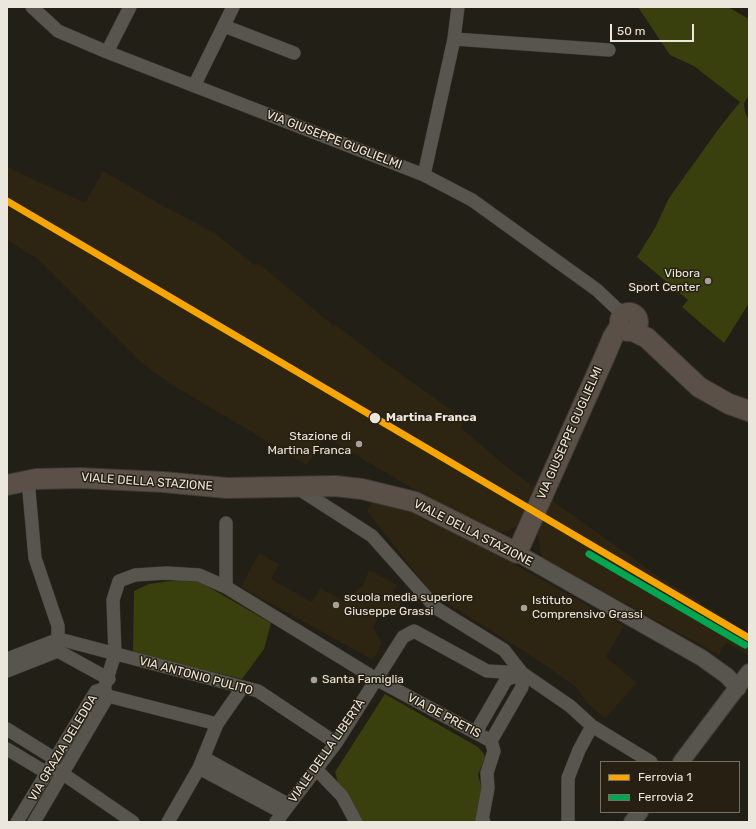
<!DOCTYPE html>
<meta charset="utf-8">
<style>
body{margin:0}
#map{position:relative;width:756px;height:829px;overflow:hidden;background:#221f17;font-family:Rubik,sans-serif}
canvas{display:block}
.frame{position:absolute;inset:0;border:8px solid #ece7dd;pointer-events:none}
.legend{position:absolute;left:600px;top:761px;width:140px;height:52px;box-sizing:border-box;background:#272012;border:1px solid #767063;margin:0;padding:5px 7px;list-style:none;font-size:12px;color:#ece7dd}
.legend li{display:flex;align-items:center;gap:8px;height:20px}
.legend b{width:20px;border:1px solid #767063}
.scale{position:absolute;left:610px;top:24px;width:84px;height:18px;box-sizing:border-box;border:2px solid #ece7dd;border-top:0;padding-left:5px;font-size:12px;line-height:14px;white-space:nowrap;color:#ece7dd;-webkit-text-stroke:3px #272012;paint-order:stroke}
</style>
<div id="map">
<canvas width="756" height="829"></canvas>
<div class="frame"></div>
<ul class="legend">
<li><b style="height:5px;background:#f7a600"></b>Ferrovia 1</li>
<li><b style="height:5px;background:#00a651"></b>Ferrovia 2</li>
</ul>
<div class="scale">50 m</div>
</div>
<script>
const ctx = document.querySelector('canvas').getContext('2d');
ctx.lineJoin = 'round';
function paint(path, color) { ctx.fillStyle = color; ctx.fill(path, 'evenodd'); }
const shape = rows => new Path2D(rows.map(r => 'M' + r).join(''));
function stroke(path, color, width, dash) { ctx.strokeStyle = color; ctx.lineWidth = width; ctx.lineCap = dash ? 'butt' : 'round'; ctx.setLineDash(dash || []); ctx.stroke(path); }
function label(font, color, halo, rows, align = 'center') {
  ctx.font = font + ' Rubik,sans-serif'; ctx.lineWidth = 3; ctx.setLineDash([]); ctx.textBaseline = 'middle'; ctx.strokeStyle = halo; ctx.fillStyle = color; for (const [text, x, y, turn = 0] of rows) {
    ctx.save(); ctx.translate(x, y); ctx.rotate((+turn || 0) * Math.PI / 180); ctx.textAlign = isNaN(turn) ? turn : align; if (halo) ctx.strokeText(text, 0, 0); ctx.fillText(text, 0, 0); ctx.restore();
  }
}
const built = shape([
 [7,167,85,203,103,171,167,208,215,233,254,265,258,263,334,326,336,325,384,362,464,419,461,428,507,467,561,507,658,576,749,633,748,655,727,643,722,647,719,655,550,562,543,558,540,550,539,536,521,525,505,532,489,529,412,488,325,437,307,465,169,383,142,363,39,260,7,240],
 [374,500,399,504,428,522,431,517,624,626,606,657,637,683,605,718,587,703,575,686,530,655,431,593,367,511],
 [259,553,279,564,271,579,312,602,320,588,345,602,363,585,369,570,397,585,393,592,402,600,394,613,384,607,373,627,382,643,373,660,241,587]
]);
const green = shape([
 [638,7,728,7,749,19,749,95,744,103,745,112,749,121,749,303,724,343,682,307,688,300,637,257,655,228,669,198,720,127,740,102,694,66,670,55],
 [177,580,200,582,271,623,264,649,242,679,200,669,144,662,133,652,134,591,149,584],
 [385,694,478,747,484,754,485,758,478,775,482,789,476,822,356,822,342,796,335,772]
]);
const minor = shape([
 [32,7,58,31,107,52,424,175,472,200,597,290,617,309,626,313],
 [224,26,294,53],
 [454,39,609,50],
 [107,52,130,7],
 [194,86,233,7],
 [424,175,454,39,458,7],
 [296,487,372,536,436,608,504,650,522,673,570,706,592,726,651,762],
 [226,587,226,523],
 [58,651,109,679],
 [7,659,59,639,258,691,336,743],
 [7,671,58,651,58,626,35,558,28,480],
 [104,689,115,654,113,600,119,581,135,575,166,573,199,575,226,587,376,679,491,741],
 [104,689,108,696,217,724],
 [7,729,55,759],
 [476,732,506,680,520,674],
 [491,741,522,687,522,673],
 [7,749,47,773],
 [204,758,289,805],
 [199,768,283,813],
 [56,769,133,822],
 [316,769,342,796,356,822],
 [17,822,96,691,104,689],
 [34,822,108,696],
 [168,822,199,768,217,724,242,688],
 [276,822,336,743,403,637,414,631,487,671,522,673],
 [484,822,482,820,488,788,487,773,494,751,491,741],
 [568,822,568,778,579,750,592,726]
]);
const tertiary = shape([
 [517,553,702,658,727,676,738,688],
 [681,762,749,672],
 [632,822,640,812]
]);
const primary = shape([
 '620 322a9 9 0 1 1 18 0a9 9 0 1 1-18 0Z',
 [633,331,647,338,699,387,729,404,749,411],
 [7,485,36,479,80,478,163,482,227,488,335,486,362,489,415,502,517,553,604,358,613,337,620,326]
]);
const rail1 = shape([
 [7,201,749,638]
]);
const rail2 = shape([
 [589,554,745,645]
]);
const markers = [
 [708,281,4,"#a5a198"],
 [375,418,6,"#ece7dd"],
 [359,444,4,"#a5a198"],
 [336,605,4,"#a5a198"],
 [524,608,4,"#a5a198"],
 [314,680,4,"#a5a198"]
];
const streetNames = [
 ["VIA GIUSEPPE GUGLIELMI",334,140,21],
 ["VIA GIUSEPPE GUGLIELMI",570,433,-66],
 ["VIALE DELLA STAZIONE",147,482,4],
 ["VIALE DELLA STAZIONE",473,533,27],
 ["VIA ANTONIO PULITO",196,676,15],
 ["VIA DE PRETIS",444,716,28],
 ["VIA GRAZIA DELEDDA",63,748,-59],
 ["VIALE DELLA LIBERTÀ",327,751,-55]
];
const poiNames = [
 ["Vibora",700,274,"right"],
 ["Sport Center",700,288,"right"],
 ["Stazione di",351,437,"right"],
 ["Martina Franca",351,451,"right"],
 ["scuola media superiore",344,598],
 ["Giuseppe Grassi",344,612],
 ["Istituto",532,601],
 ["Comprensivo Grassi",532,615],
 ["Santa Famiglia",322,680]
];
const stopNames = [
 ["Martina Franca",386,418]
];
paint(built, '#2d2411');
paint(green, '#393f0d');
stroke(minor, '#3c3933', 14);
stroke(tertiary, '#3c3933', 18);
stroke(primary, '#3c3933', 22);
stroke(minor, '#58554f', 13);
stroke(tertiary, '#58554f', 16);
stroke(primary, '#5b5047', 20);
stroke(rail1, '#f7a600', 7);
stroke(rail2, '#00a651', 7);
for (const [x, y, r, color] of markers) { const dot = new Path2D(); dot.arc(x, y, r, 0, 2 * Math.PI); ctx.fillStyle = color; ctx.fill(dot); stroke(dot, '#272012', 1.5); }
label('12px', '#ece7dd', '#272012', streetNames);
label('12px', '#ece7dd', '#272012', poiNames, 'left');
label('bold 12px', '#ece7dd', '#272012', stopNames, 'left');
</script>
